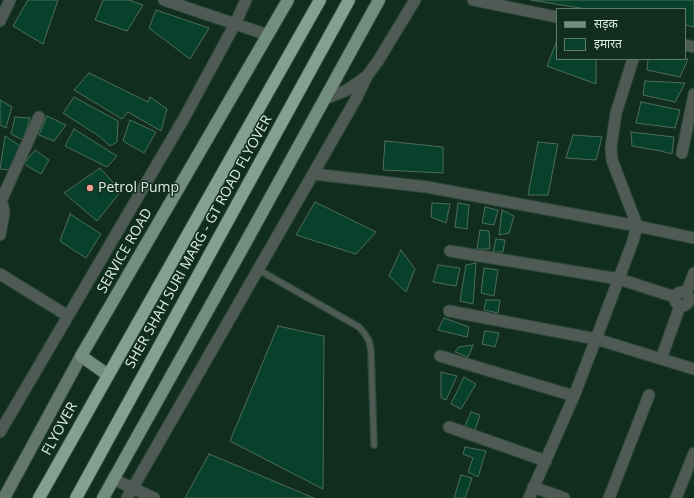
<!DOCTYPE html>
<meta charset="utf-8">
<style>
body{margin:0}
#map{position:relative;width:694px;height:498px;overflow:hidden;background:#112d20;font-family:"Open Sans","Noto Sans Devanagari",sans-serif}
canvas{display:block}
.legend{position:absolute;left:556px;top:8px;width:130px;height:52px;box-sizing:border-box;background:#112d20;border:1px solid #627a6e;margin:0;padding:5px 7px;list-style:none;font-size:12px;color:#dcede4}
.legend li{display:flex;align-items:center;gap:8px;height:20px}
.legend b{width:20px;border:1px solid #627a6e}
</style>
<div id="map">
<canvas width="694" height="498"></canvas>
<ul class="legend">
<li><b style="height:5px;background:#738d7f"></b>सड़क</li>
<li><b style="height:11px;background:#08412b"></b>इमारत</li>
</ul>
</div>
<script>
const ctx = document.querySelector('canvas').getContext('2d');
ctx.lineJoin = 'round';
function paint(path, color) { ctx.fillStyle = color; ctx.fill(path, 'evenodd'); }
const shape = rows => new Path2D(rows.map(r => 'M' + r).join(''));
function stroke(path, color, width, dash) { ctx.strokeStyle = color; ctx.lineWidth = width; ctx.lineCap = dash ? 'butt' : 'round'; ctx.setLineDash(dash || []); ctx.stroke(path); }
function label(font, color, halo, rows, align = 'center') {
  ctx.font = font + ' "Open Sans",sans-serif'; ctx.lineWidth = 3; ctx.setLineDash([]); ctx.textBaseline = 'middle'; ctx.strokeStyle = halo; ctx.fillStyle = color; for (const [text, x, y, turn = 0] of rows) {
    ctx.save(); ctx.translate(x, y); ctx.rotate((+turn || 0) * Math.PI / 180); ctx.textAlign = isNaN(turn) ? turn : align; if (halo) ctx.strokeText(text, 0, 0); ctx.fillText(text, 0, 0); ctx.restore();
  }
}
const building = shape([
 [28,0,58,0,43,44,13,26,28,0],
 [103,0,129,0,143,5,127,31,95,20,103,0],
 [531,0,694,0,694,27,685,25,685,9,586,9,531,0],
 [156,10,209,28,190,59,149,28,156,10],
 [557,40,557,59,596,59,596,84,547,66,557,40],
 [648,59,688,59,680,77,647,70,648,59],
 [89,73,148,102,150,97,167,109,161,131,128,112,122,119,74,90,89,73],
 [645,81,685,83,675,102,643,95,645,81],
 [74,97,118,121,117,142,110,146,99,136,63,113,74,97],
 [0,100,12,107,6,128,0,125,0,100],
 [641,102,680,110,675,128,636,123,641,102],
 [47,116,66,125,54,141,39,135,47,116],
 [15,117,30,118,23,140,11,134,15,117],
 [130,120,156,132,144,153,123,141,130,120],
 [74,129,117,156,107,167,65,146,74,129],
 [631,132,674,137,672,154,661,151,632,146,631,132],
 [573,135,602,137,596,160,566,158,573,135],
 [5,136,22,147,9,170,0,169,5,136],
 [385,141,443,147,443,173,383,170,385,141],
 [538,142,558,144,548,195,528,195,538,142],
 [35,150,49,160,41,174,24,164,35,150],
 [100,168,121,191,97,221,64,193,100,168],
 [315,202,376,232,356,254,296,235,315,202],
 [432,203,450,204,446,223,431,217,432,203],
 [458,203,469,205,467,229,455,227,458,203],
 [485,207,498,210,494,225,482,223,485,207],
 [502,210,514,216,509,233,499,235,502,210],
 [70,214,101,234,86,258,60,241,70,214],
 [480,230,489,231,490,249,477,249,480,230],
 [496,239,505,240,503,252,493,252,496,239],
 [401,250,415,269,406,292,389,276,401,250],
 [476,263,473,304,460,301,466,265,476,263],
 [438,265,460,268,456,286,433,282,438,265],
 [484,268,498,270,494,296,481,293,484,268],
 [486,300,500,300,498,313,484,310,486,300],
 [444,318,469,327,467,337,438,330,444,318],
 [278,326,324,336,323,489,230,441,278,326],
 [485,331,499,333,495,347,482,344,485,331],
 [473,345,468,357,455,352,459,347,473,345],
 [441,372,457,376,446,400,441,398,441,372],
 [464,377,476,384,461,409,451,404,464,377],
 [471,412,480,415,475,430,465,426,471,412],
 [465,447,486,451,478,477,468,472,473,458,463,454,465,447],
 [209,454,314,498,185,498,209,454],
 [461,475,472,478,465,498,454,498,461,475]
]);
const lane = shape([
 [259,270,359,327,365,334,369,341,371,351,374,445]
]);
const street = shape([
 [164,0,268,35],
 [473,0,557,17],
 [0,21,10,0],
 [685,45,694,47],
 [633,59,616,113,611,147,612,160,635,220,637,226,694,238],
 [325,99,347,90,367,76,378,61,415,0],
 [682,153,694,94],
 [313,174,427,187,637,226,633,241,596,339,449,311],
 [0,200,3,206,4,213,0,235],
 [1,201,39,117],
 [450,251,619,279,675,297],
 [0,274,68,316],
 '675 299a7 7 0 1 1 14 0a7 7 0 1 1-14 0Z',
 [686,294,694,273],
 [440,356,574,396],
 [661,359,680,306],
 [449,427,546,461],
 [0,432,183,120,235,24,246,0],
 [113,479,154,498],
 [533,487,564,498],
 [127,498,356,99,367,76],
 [529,498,574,396,596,339,694,369],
 [609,498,649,395],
 [676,498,694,453]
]);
const secondary = shape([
 [4,498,81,356]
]);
const primary = shape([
 [108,375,81,356,288,0],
 [103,498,242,249,379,0]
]);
const highway = shape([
 [39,498,320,0],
 [76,498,349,0]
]);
const markers = [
 [90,188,4,"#f59c93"]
];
const poiNames = [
 ["Petrol Pump",98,188]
];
const streetNames = [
 ["SHER SHAH SURI MARG - GT ROAD FLYOVER",199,242,-61],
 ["SERVICE ROAD",125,251,-60],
 ["FLYOVER",60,429,-61]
];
paint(building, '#08412b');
stroke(building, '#4e6c5c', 1);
stroke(lane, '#2d483b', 8);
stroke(street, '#2d483b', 13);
stroke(secondary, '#2d483b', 14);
stroke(primary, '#2d483b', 14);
stroke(highway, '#2d483b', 14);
stroke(lane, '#4e5a53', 5.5);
stroke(street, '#4e5a53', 11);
stroke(secondary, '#63776c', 12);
stroke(primary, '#738d7f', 12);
stroke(highway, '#82a190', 12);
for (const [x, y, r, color] of markers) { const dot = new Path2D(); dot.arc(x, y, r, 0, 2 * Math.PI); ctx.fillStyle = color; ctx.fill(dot); stroke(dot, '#112d20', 1.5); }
label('14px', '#dcede4', '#112d20', poiNames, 'left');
label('14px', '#dcede4', '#112d20', streetNames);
</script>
